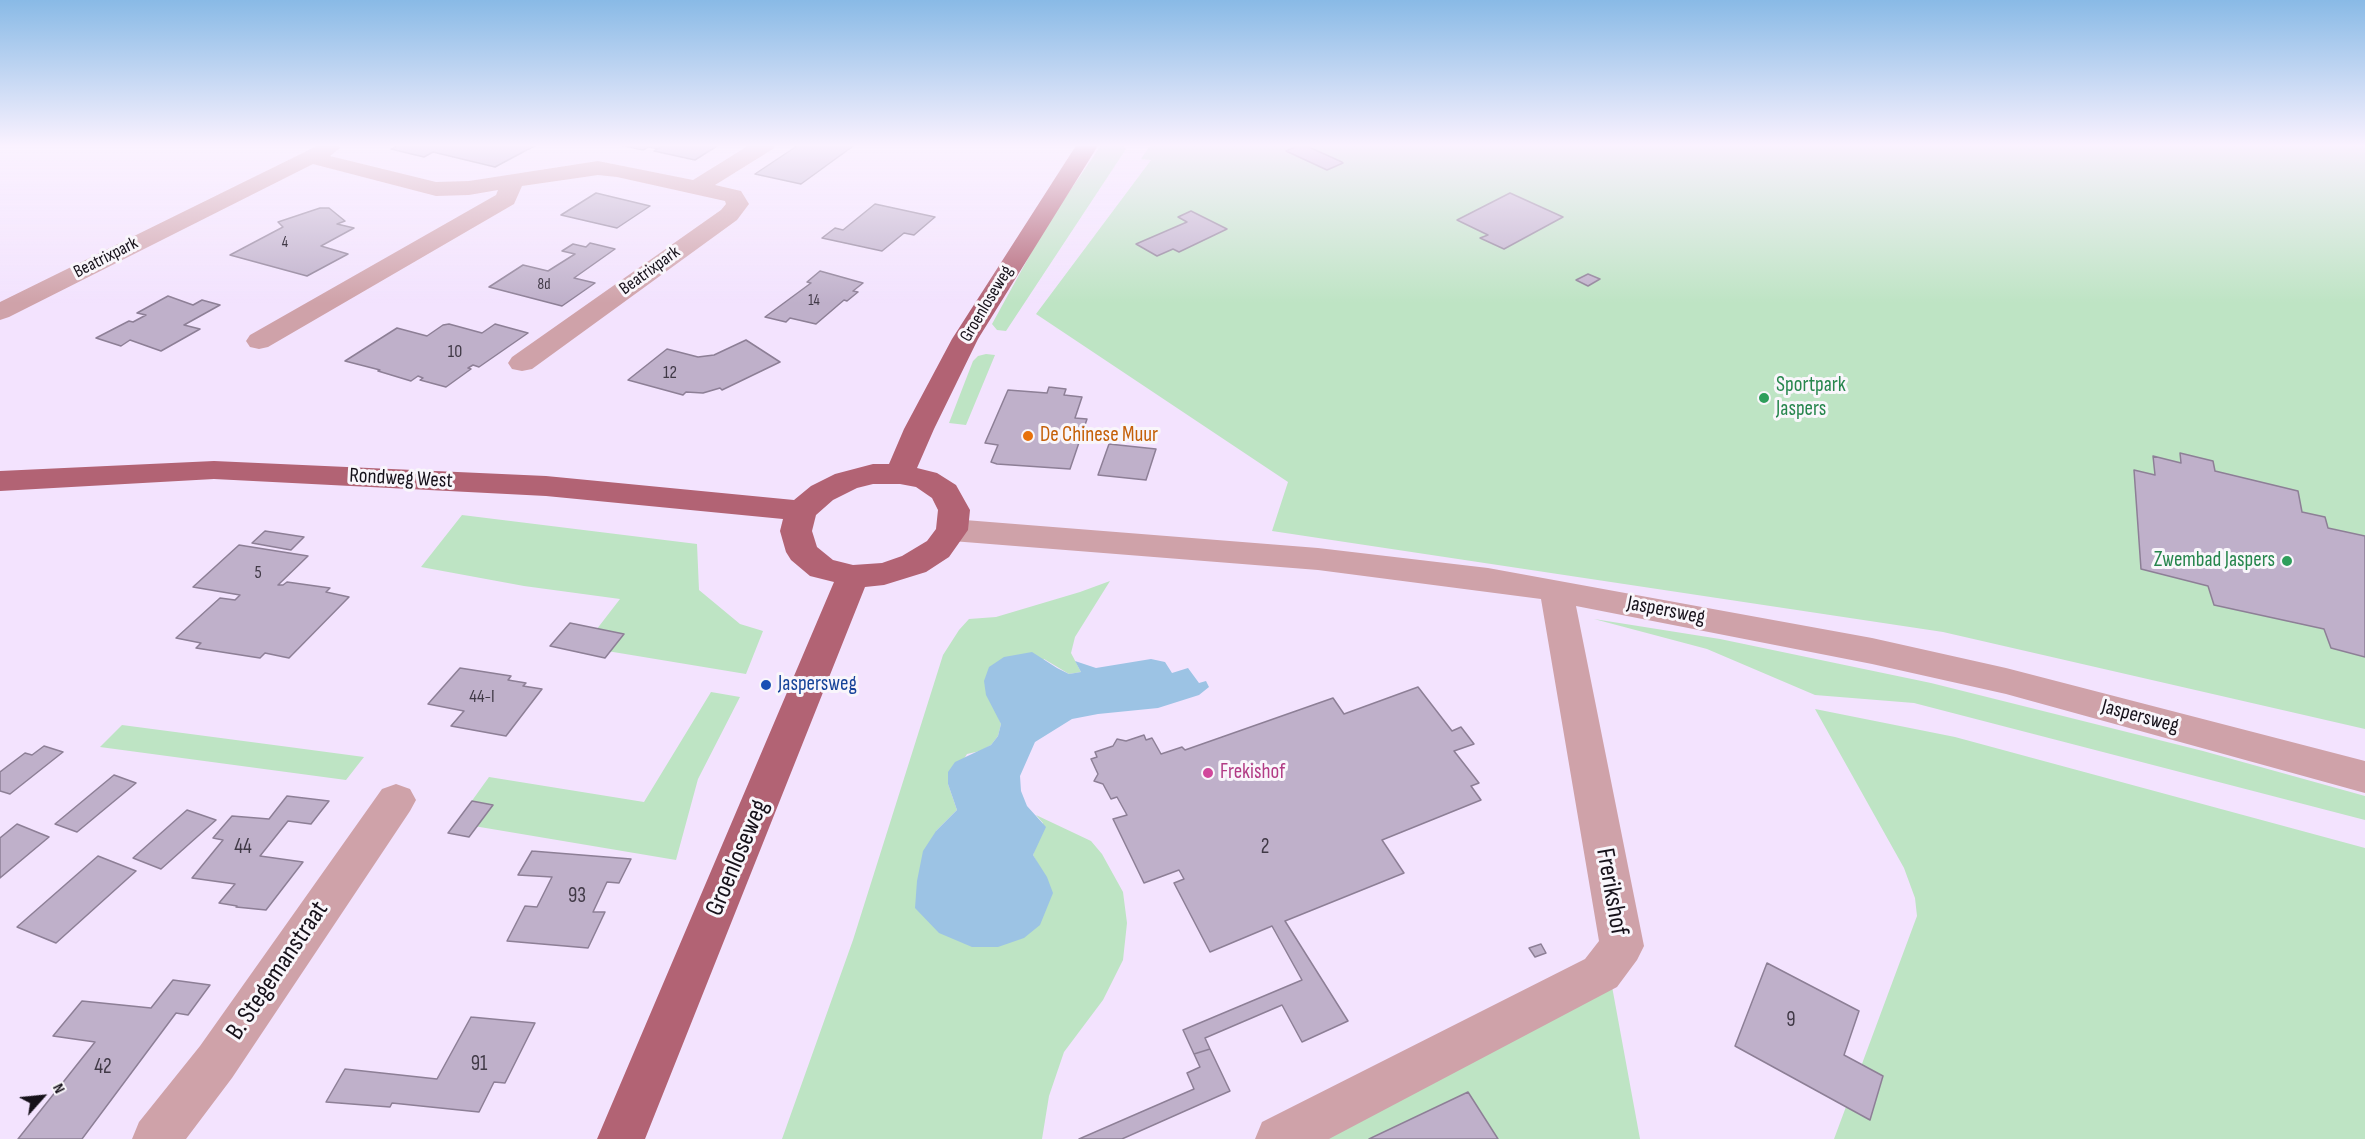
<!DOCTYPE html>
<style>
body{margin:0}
#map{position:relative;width:2365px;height:1139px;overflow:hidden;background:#f3e3fe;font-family:"Sofia Sans Condensed",sans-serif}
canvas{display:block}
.north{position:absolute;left:12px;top:1067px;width:60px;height:60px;-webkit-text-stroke:4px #f9f6fb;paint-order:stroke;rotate:63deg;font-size:16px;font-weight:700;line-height:24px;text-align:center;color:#16111a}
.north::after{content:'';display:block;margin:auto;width:21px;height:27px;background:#16111a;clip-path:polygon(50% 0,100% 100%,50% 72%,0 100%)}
</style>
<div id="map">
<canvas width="2365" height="1139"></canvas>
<div class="north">N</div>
</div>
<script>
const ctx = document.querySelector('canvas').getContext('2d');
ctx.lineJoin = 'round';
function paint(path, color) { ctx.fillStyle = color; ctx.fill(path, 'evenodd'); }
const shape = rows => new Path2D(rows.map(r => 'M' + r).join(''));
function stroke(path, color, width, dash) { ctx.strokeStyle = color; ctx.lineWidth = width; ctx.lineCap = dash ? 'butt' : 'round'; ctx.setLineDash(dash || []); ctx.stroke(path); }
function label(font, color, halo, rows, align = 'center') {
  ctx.font = font + ' "Sofia Sans Condensed",sans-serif'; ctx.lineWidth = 6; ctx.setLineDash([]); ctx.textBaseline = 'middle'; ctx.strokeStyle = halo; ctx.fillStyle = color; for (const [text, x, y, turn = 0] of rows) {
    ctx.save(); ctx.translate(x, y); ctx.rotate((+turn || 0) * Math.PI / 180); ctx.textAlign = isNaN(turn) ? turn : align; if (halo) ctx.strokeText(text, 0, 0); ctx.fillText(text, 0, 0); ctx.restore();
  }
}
const green = shape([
 [1102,144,1122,144,1126,149,1006,331,997,330,992,324,1047,224],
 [1151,144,2365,144,2365,729,1943,632,1272,531,1288,482,1036,314,1151,160,1141,159],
 [986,354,995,355,966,425,949,423,973,361,978,356],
 [462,515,697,544,699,590,740,624,763,631,746,674,583,647,620,599,524,586,421,567],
 [1110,581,1075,637,1071,653,1081,672,1069,674,1044,659,998,716,1001,724,998,736,991,745,980,751,967,754,948,784,957,810,936,831,1039,866,1033,855,1043,823,1036,815,1091,841,1102,854,1123,892,1127,923,1123,960,1103,1000,1064,1052,1049,1096,1042,1139,782,1139,853,940,943,655,959,630,969,619,996,617,1080,592],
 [1594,619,1720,639,1931,683,2203,751,2365,796,2365,820,1914,703,1815,695,1707,649],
 [711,692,740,697,698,779,676,860,456,823,489,777,644,802],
 [1815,709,1955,737,2365,848,2365,1139,1834,1139,1917,916,1915,898,1904,868],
 [122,725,289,747,364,757,346,780,100,747],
 [1611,981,1640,1139,1308,1139]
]);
const water = shape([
 [1032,652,1057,668,1069,674,1081,672,1075,661,1096,668,1151,659,1165,662,1172,673,1188,668,1199,683,1206,681,1209,687,1199,695,1158,708,1098,714,1072,719,1035,742,1020,776,1021,791,1027,806,1046,827,1033,855,1047,877,1053,893,1040,925,1024,938,998,947,972,947,939,933,915,908,917,881,923,851,936,831,957,810,948,784,948,772,955,762,991,745,998,736,1001,724,986,695,984,681,989,667,1004,657]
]);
const building = shape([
 [403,144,538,144,495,167,433,152,424,157,391,149,403,144],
 [616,144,667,144,658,149,648,147,643,150,616,144],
 [667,144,720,144,695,160,654,151,667,144],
 [800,144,856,144,801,184,755,174,800,144],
 [1302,144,1342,162,1343,163,1327,170,1286,151,1302,144],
 [596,193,650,206,617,228,561,215,596,193],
 [1510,193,1563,217,1504,249,1480,238,1488,235,1457,220,1510,193],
 [875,204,935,217,914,235,904,233,882,251,822,238,835,228,843,230,875,204],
 [320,208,329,208,345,221,337,224,354,228,321,246,348,254,307,276,230,255,283,227,278,222,320,208],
 [1191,211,1227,229,1179,252,1173,249,1157,256,1136,244,1187,222,1178,217,1191,211],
 [590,243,615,249,574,278,595,283,562,306,489,287,523,265,548,271,575,254,562,251,573,244,586,247,590,243],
 [820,271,863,283,853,291,858,292,847,301,844,300,816,324,790,318,786,322,765,317,811,283,807,282,820,271],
 [1588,274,1600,279,1588,286,1576,280,1588,274],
 [168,296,193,305,202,300,220,305,184,325,200,329,161,351,130,340,121,346,96,338,129,321,133,322,146,315,137,313,168,296],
 [449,324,482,333,495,324,528,333,479,367,473,365,468,368,471,369,446,387,420,380,423,378,418,376,411,381,378,371,380,370,345,361,397,328,427,336,443,325,449,324],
 [746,340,780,362,722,390,720,388,703,393,686,392,683,395,628,380,667,349,698,357,714,355,746,340],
 [1049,387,1066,389,1064,395,1082,397,1075,418,1087,419,1070,469,997,464,991,462,998,445,985,443,1008,390,1047,393,1049,387],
 [1109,444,1156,449,1146,480,1098,475,1109,444],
 [2180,453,2213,461,2215,471,2298,491,2302,512,2325,517,2328,528,2365,536,2365,657,2331,648,2324,629,2214,605,2208,586,2141,569,2134,470,2155,475,2153,456,2181,463,2180,453],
 [265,531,304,537,291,550,252,543,265,531],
 [239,545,308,556,278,585,283,585,287,582,330,588,326,592,349,597,289,658,265,653,260,658,196,648,201,643,176,638,220,598,235,600,240,595,193,587,239,545],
 [570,623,624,634,605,658,550,646,570,623],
 [460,668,511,676,508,680,526,683,523,686,542,689,506,736,451,726,464,711,428,704,460,668],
 [1418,687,1452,731,1461,727,1474,744,1454,751,1479,783,1471,786,1481,800,1382,840,1404,873,1285,921,1348,1021,1302,1042,1282,1005,1205,1038,1210,1049,1194,1054,1183,1030,1302,980,1272,926,1210,952,1174,883,1184,879,1179,870,1144,883,1113,819,1127,815,1117,797,1111,799,1103,784,1094,781,1098,774,1091,759,1097,757,1095,752,1113,746,1117,739,1126,741,1144,735,1146,740,1152,738,1161,754,1182,747,1185,750,1333,698,1344,714,1418,687],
 [44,746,63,752,10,794,0,791,0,772,25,753,32,755,44,746],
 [114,775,136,783,77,832,55,824,114,775],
 [287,796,329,801,311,824,288,821,260,856,303,862,266,910,236,907,237,906,219,903,235,884,192,878,223,840,213,838,232,816,269,819,287,796],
 [472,801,493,805,469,837,448,833,472,801],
 [187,810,216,820,161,869,133,858,187,810],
 [17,824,49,837,0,878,0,838,17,824],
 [532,851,631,859,619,883,607,882,593,912,605,912,588,948,507,941,525,906,537,907,552,877,518,875,532,851],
 [98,856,136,871,56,943,17,927,98,856],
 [1541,944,1546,953,1535,957,1529,948,1541,944],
 [1767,963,1859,1011,1844,1055,1883,1076,1870,1120,1735,1046,1767,963],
 [173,980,210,985,188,1015,176,1013,82,1139,18,1139,95,1042,53,1036,82,1001,151,1008,173,980],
 [471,1017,535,1023,505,1083,494,1082,479,1112,392,1103,390,1107,326,1102,345,1069,437,1079,471,1017],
 [1210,1049,1230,1091,1122,1139,1079,1139,1194,1089,1187,1073,1200,1067,1194,1054,1210,1049],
 [1468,1092,1498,1139,1369,1139,1468,1092]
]);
const minor = shape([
 [321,144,337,144,340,148,330,156,436,182,469,181,598,161,693,180,751,144,776,144,773,149,715,185,741,191,749,204,737,220,532,369,522,371,512,369,508,363,512,357,721,210,726,204,725,201,617,177,598,175,522,186,514,204,268,347,259,349,250,347,246,341,250,335,496,195,498,190,469,195,436,196,313,164,9,317,0,320,0,302,321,144],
 [952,519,1318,548,1488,568,1872,638,2006,668,2365,761,2365,793,2006,694,1872,664,1576,606,1644,946,1637,960,1617,987,1329,1139,1255,1139,1262,1122,1585,959,1599,941,1541,599,1318,570,952,541,941,537,936,530,941,523,952,519],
 [396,784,410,789,416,800,410,811,232,1078,186,1139,132,1139,139,1122,200,1046,382,789,396,784]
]);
const major = shape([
 [1077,144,1099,144,978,339,934,429,917,468,937,473,956,485,970,510,968,530,949,557,926,572,884,585,865,587,645,1139,597,1139,834,582,810,576,791,560,786,552,780,531,783,519,546,496,214,479,0,491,0,471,214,461,546,476,794,500,811,486,835,474,873,464,889,464,904,429,952,339,1077,144],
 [873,484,900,484,916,487,932,498,938,510,936,529,927,541,902,556,882,563,853,565,833,560,817,547,812,531,816,515,833,500,857,488,873,484]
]);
const markers = [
 [1764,398,6,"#2e9e5b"],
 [1028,436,6,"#e8710a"],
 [2287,561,6,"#2e9e5b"],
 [766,685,6,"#1a4fb4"],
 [1208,773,6,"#d1479c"]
];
const farNumbernames = [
 ["4",285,243],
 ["8d",544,285],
 ["14",814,301]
];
const farStreetnames = [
 ["Beatrixpark",106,258,-27],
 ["Beatrixpark",650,271,-36],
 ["Groenloseweg",987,304,-59]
];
const numberNames = [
 ["10",455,352],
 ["12",670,373],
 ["5",258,573],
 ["44-I",482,697]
];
const leisureNames = [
 ["Sportpark",1776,386],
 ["Jaspers",1776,410],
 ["Zwembad Jaspers",2275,561,"right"]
];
const foodNames = [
 ["De Chinese Muur",1040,436]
];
const streetNames = [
 ["Rondweg West",401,479,3],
 ["Jaspersweg",1666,611,11],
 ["Jaspersweg",2140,717,15]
];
const transitNames = [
 ["Jaspersweg",778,685]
];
const hotelNames = [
 ["Frekishof",1220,773]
];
const nearNumbernames = [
 ["44",243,848],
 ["2",1265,848],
 ["93",577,897],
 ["9",1791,1021],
 ["91",479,1065],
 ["42",103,1068]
];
const nearStreetnames = [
 ["Groenloseweg",738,858,-67],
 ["Frerikshof",1611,892,80],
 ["B. Stegemanstraat",278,971,-56]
];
paint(green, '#bee4c4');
paint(water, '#9cc3e4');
paint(building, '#bfb0ca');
stroke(building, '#8d7f96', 1.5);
paint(minor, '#cfa2a9');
paint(major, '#b26374');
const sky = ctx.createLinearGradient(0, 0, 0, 303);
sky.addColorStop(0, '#89bae6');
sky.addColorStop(0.48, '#faf2ff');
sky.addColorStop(1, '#faf2ff00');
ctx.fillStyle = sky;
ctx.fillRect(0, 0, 2365, 303);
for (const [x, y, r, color] of markers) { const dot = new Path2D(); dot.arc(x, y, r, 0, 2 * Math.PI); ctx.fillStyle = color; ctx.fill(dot); stroke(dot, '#f9f6fb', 2); }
label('15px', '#403946', null, farNumbernames);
label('18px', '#16111a', '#f9f6fb', farStreetnames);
label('18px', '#403946', null, numberNames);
label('21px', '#27864d', '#f9f6fb', leisureNames, 'left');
label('21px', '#c56008', '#f9f6fb', foodNames, 'left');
label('21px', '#16111a', '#f9f6fb', streetNames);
label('21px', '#164399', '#f9f6fb', transitNames, 'left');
label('21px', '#b23c85', '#f9f6fb', hotelNames, 'left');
label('21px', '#403946', null, nearNumbernames);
label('26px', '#16111a', '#f9f6fb', nearStreetnames);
</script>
